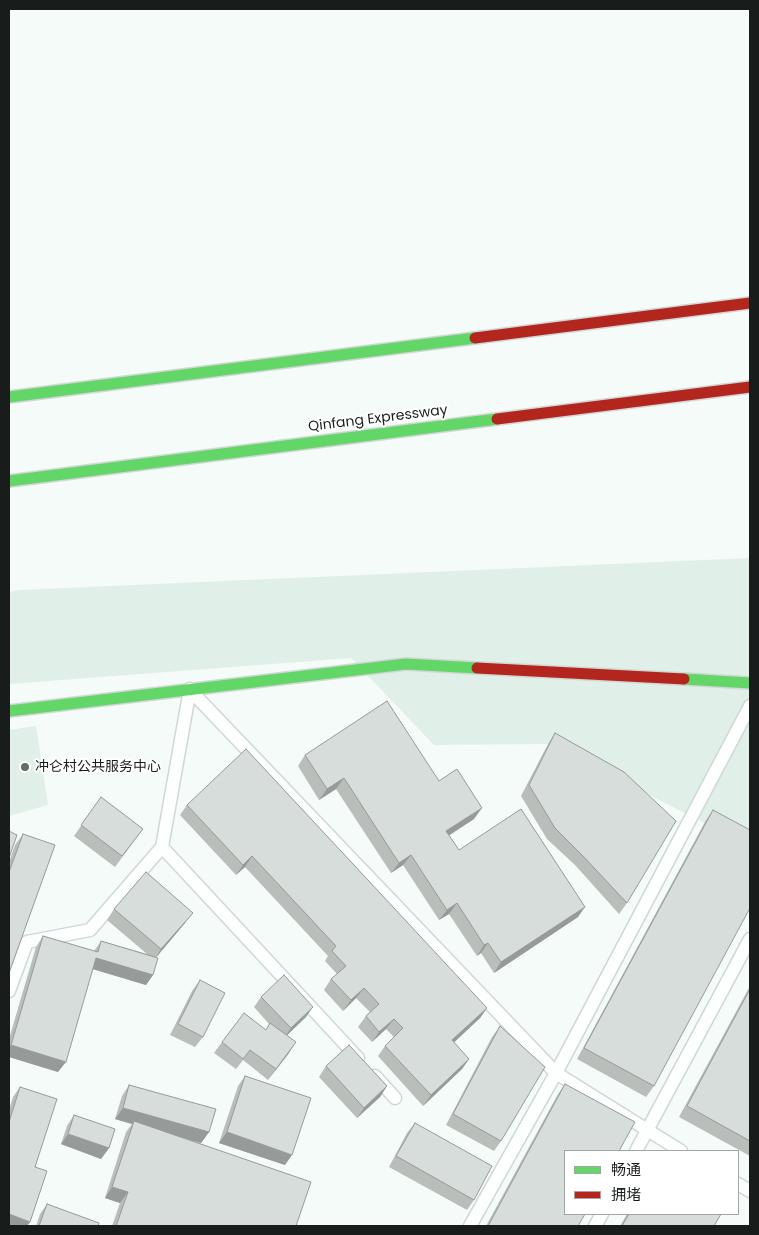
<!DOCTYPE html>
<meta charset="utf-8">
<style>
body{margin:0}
#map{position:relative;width:759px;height:1235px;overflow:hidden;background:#f4fbf8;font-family:Poppins,"Noto Sans SC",sans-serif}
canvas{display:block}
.frame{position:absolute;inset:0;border:10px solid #181d1b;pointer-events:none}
.legend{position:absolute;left:564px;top:1150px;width:175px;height:65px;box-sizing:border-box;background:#fff;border:1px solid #a3a5a4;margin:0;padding:6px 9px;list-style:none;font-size:15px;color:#181d1b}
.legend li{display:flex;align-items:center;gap:10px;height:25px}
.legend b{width:25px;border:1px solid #a3a5a4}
</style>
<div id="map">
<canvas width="759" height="1235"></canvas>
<div class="frame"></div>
<ul class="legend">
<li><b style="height:6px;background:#63d668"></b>畅通</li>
<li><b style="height:6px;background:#b3261e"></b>拥堵</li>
</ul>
</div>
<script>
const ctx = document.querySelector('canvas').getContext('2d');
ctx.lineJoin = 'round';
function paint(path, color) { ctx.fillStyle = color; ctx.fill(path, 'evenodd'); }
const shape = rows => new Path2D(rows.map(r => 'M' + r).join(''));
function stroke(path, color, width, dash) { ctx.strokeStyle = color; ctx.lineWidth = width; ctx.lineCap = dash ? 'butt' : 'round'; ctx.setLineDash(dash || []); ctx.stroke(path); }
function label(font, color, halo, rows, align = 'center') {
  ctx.font = font + ' Poppins,"Noto Sans SC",sans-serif'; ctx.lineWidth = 4; ctx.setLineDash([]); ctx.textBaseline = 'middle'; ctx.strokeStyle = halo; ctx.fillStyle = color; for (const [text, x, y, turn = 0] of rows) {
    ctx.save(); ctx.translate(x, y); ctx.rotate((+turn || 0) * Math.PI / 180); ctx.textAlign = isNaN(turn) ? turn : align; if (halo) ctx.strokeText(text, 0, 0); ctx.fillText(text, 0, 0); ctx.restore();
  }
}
const built = shape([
 [750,558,750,846,548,744,434,745,351,658,9,684,9,592,19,590],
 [36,726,48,805,9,816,9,730]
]);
const lane = shape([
 [190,690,556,1073,681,1151],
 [162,847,358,1058],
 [9,991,27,942,90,930,162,847,190,689],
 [375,1076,395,1098],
 [636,1151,750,939],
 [738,1184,750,1191],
 [470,1226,556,1073,750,706],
 [595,1226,602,1214]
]);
const fast = shape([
 [9,397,475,338],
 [9,481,497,419],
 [684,679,750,683],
 [9,711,406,664,477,668]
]);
const jam = shape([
 [475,338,750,303],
 [497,419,750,387],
 [477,668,684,679]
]);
const wall = shape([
 [555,733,627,903,619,914,575,865,547,839,521,796,548,744],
 [305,755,439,781,474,819,449,835,459,850,578,917,494,973,481,953,477,956,449,914,439,920,403,865,391,873,336,789,319,800,298,766],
 [101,797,143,829,115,867,74,836],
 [187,805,487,1008,480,1018,454,1042,469,1059,462,1069,423,1106,378,1056,385,1046,394,1037,386,1029,372,1042,358,1027,366,1016,370,1012,356,998,343,1011,324,990,331,979,337,974,325,961,328,956,245,867,236,875,180,815],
 [713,810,654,1086,646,1097,577,1059,706,820],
 [23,834,9,973,9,862,15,845],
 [114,909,185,923,156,957,153,975,146,985,93,969,58,1072,9,1057,9,1039,36,947,43,936,94,951,101,941,147,954,107,920],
 [200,980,203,1037,195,1047,170,1035,192,991],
 [750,986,750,1156,679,1117],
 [261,997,306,1017,287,1035,289,1053,268,1080,243,1060,236,1069,214,1053,222,1042,266,1030,269,1024,254,1007],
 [500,1026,501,1141,494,1151,446,1125,492,1037],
 [326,1066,387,1086,380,1097,357,1118,319,1077],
 [245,1076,285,1165,219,1143,238,1086],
 [565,1084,578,1226,486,1226,558,1094],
 [129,1085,209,1132,201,1143,179,1137,296,1226,112,1226,120,1203,105,1198,126,1132,132,1124,115,1119,122,1096],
 [20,1087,35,1167,30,1222,27,1226,9,1226,9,1110,13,1097],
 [74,1115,109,1148,101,1159,61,1144,67,1126],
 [415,1123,474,1200,467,1210,389,1167,407,1133],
 [47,1204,98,1226,36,1226,40,1214],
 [627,1214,721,1214,714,1226,620,1226]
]);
const shadedWall = shape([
 [344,778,336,789,319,800,327,789],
 [482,808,474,819,439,842,446,831],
 [411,855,403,865,391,873,399,863],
 [252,856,245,867,236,875,243,865],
 [457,903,449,914,439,920,447,910],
 [585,907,578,917,494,973,501,962],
 [193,913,185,923,154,960,161,949],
 [488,943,481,953,477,956,484,945],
 [96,958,153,975,146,985,89,968],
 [364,988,356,998,343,1011,351,1000],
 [313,1007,306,1017,283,1039,291,1028],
 [487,1008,480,1018,445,1051,452,1040],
 [394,1019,386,1029,372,1042,379,1032],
 [296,1042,289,1053,268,1080,276,1069],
 [11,1045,66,1062,58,1072,9,1057,9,1049],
 [469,1059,462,1069,423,1106,431,1095],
 [387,1086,380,1097,357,1118,364,1108],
 [123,1108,209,1132,201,1143,133,1124,134,1121,132,1124,115,1119],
 [227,1132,292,1155,285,1165,219,1143],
 [68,1134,109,1148,101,1159,61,1144],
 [112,1187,128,1192,120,1203,105,1198],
 [9,1214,30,1222,27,1226,9,1226]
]);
const building = shape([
 [387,701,439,781,457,769,482,808,446,831,459,850,521,809,585,907,501,962,488,943,484,945,457,903,447,910,411,855,399,863,344,778,327,789,305,755,387,701],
 [555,733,624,772,676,821,627,903,582,855,555,828,529,785,555,733],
 [246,749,487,1008,452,1040,469,1059,431,1095,385,1046,403,1028,394,1019,379,1032,366,1016,379,1004,364,988,351,1000,331,979,346,966,332,951,336,946,252,856,243,865,187,805,246,749],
 [101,797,143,829,122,856,81,825,101,797],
 [713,810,750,830,750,908,654,1086,584,1048,713,810],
 [9,831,17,835,9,858,9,831],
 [23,834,55,845,9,973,9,872,23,834],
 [146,872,193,913,161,949,114,909,146,872],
 [43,936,98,952,101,941,158,958,153,975,96,958,66,1062,11,1045,43,936],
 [284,975,313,1007,291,1028,261,997,284,975],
 [200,980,225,993,203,1037,178,1024,200,980],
 [750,989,750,1141,687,1106,750,989],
 [244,1013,266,1030,270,1023,296,1042,276,1069,250,1050,243,1059,222,1042,244,1013],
 [500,1026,545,1067,501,1141,453,1114,500,1026],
 [349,1045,387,1086,364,1108,326,1066,349,1045],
 [245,1076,311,1098,292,1155,227,1132,245,1076],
 [565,1084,635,1122,619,1151,565,1151,565,1214,585,1214,578,1226,488,1226,565,1084],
 [129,1085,216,1109,209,1132,123,1108,129,1085],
 [20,1087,57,1099,35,1167,47,1171,30,1222,9,1214,9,1122,20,1087],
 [74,1115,115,1129,109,1148,68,1134,74,1115],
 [134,1121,311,1182,296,1226,116,1226,128,1192,112,1187,134,1121],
 [415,1123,492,1166,474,1200,396,1156,415,1123],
 [47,1204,99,1223,98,1226,39,1226,47,1204],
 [629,1214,721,1214,714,1226,622,1226,629,1214]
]);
const markers = [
 [25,767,5,"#656b68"]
];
const streetNames = [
 ["Qinfang Expressway",378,419,-7]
];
const poiNames = [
 ["冲仑村公共服务中心",35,767]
];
paint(built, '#e1efe9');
stroke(lane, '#d1d7d4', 15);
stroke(fast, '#d1d7d4', 14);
stroke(jam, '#d1d7d4', 14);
stroke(lane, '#fdfefe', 12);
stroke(fast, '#63d668', 11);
stroke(jam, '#b3261e', 11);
paint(wall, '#b9bebb');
paint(shadedWall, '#969b99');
paint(building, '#d7ddda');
stroke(building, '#969b99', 1);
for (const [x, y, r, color] of markers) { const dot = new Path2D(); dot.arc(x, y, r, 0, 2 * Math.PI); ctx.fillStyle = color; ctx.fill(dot); stroke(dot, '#fff', 2); }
label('14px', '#181d1b', '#fff', streetNames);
label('14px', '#181d1b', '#fff', poiNames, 'left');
</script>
